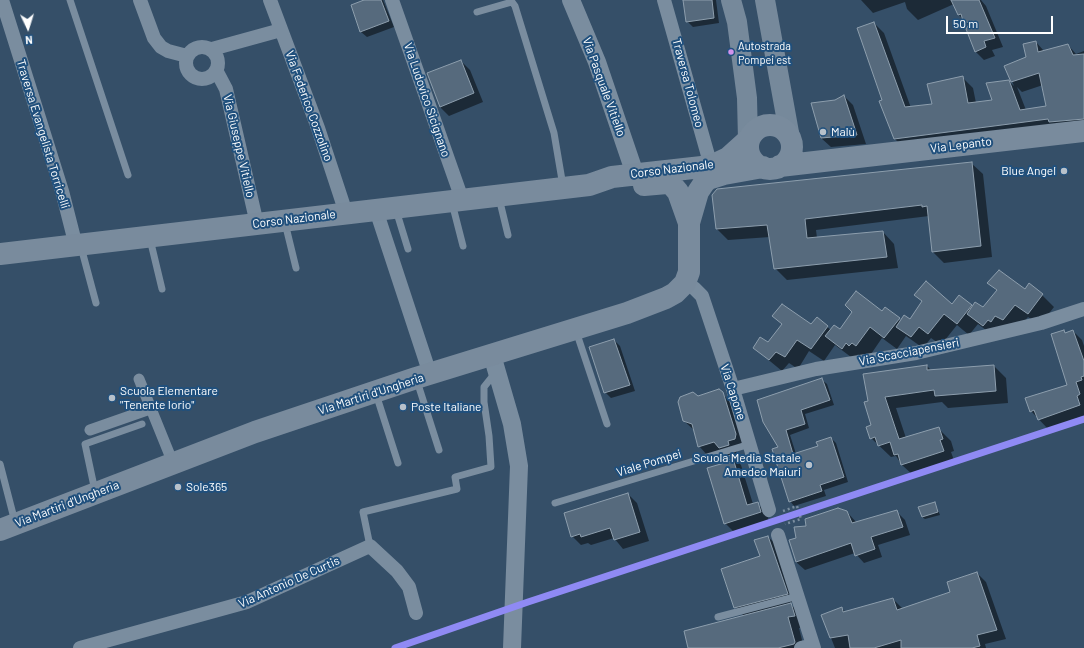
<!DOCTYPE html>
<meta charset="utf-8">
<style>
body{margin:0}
#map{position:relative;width:1084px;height:648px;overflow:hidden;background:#354f68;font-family:Barlow,sans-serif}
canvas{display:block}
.north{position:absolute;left:8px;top:8px;width:40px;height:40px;-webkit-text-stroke:3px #20507d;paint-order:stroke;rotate:176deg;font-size:11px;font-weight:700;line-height:16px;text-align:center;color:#fff}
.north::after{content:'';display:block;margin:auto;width:14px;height:18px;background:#fff;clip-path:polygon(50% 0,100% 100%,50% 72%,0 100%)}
.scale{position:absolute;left:946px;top:16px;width:107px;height:18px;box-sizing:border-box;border:2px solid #fff;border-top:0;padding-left:5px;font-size:12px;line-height:14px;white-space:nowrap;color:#fff;-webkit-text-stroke:3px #20507d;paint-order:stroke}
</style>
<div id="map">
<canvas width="1084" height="648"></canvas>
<div class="north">N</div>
<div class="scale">50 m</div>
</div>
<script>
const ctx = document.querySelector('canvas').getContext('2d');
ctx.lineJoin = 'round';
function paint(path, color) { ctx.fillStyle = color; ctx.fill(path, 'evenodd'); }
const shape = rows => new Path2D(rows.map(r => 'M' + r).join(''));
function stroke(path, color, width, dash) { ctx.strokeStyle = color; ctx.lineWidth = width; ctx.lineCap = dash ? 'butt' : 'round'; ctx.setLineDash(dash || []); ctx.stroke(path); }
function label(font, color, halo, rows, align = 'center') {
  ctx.font = font + ' Barlow,sans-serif'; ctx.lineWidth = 4; ctx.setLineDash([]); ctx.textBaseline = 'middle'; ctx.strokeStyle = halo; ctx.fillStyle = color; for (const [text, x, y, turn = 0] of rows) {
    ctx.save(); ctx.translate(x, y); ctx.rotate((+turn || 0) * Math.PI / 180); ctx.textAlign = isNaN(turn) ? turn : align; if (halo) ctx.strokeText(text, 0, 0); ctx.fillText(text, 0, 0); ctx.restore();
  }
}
const shadow = shape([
 [367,0,383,0,394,27,367,37,361,32],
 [684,0,716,0,719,23,693,27,687,21],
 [861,0,981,0,986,6,1003,47,992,50,995,56,984,60,975,51,970,26,958,14,954,4,918,20,907,9,905,2,873,13],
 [874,23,884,33,911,108,933,105,963,78,973,88,976,103,993,101,1009,81,1014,86,1006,66,1027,58,1036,42,1044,51,1068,45,1076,54,1084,51,1084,129,905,149,895,139,883,101],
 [1043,85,1047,107,1026,110,1017,87,1022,92],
 [461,61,470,70,483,102,449,116,440,107],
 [844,96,853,105,866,144,831,147,821,138,835,101],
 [971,163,983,174,992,257,944,263,933,252,929,216,816,230,817,238,883,232,894,244,898,268,787,280,775,268,770,237,728,240,717,229],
 [989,283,1042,295,1054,307,1040,325,1028,317,1015,332,995,337,978,324,969,335,957,325,941,345,931,338,923,348,906,336,897,349,882,338,869,357,865,354,861,357,858,354,855,360,835,345,824,361,809,351,798,369,789,363,782,371,754,348,768,343,783,325,774,316,811,326,817,319,831,330,840,331,882,313,901,321,910,320,923,302,915,295,952,305,971,305,973,307,983,308,997,291],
 [1063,331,1066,334,1073,331,1082,340,1084,346,1084,416,1048,429,1031,411,1068,385],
 [614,340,620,346,635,391,611,398,605,392],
 [927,366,932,371,994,366,1006,378,1008,403,948,408,942,402,896,408,906,438,939,429,951,441,954,451,951,452,955,463,914,476,902,465,896,456,891,457,871,438,873,425,869,402],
 [822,380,827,384,834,405,805,414,809,428,790,435,796,454,819,447,831,438,836,443,848,482,824,490,826,496,794,506,790,501,780,448,764,421],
 [722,393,731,403,745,444,736,450,738,454,732,456,741,465,753,504,757,503,766,512,769,521,734,532,725,523,732,461,724,451,708,456,699,446,694,430,684,421,697,397],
 [628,494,637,503,649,541,623,549,614,538,591,545,588,543,581,545,572,536],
 [935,503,940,515,925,519,922,517],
 [847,512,857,523,897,512,905,520,910,535,878,545,882,557,864,563,855,553,805,570,796,562,797,539,807,527],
 [768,537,776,544,795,601,789,603,802,615,805,627,799,628,804,648,689,648,744,616,735,607,761,556],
 [977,573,986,582,1006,639,985,644,986,648,835,648,822,615,841,608,846,612,893,599,903,609,951,592]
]);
const building = shape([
 [364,0,381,0,389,21,360,32,351,5,364,0],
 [683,0,712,0,714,18,686,22,683,0],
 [951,0,979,0,995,38,984,41,986,47,975,52,966,29,970,23,963,21,961,14,958,15,951,0],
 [874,22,905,107,932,104,927,84,963,76,968,103,992,100,986,83,1009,80,1020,110,1046,106,1039,73,1011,82,1004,66,1026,57,1023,44,1036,41,1038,52,1068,44,1073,55,1084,54,1084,119,1049,122,1048,119,894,139,879,101,882,100,857,28,874,22],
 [461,60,474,93,440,107,427,73,461,60],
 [844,95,857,135,821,138,811,103,835,100,844,95],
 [972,162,981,246,932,252,927,206,922,207,922,205,805,219,807,238,883,231,887,257,774,269,767,225,716,229,712,195,717,189,972,162],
 [999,270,1025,289,1029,283,1043,294,1028,314,1015,305,1003,320,995,316,991,322,988,320,983,326,967,314,975,302,983,307,997,290,987,283,999,270],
 [926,281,952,304,959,295,972,305,957,324,944,314,928,334,919,327,911,337,896,327,904,315,910,319,922,301,914,295,926,281],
 [856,291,882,311,885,307,900,318,884,338,870,327,856,346,852,343,849,346,846,343,842,349,825,336,834,325,840,329,852,312,845,305,856,291],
 [782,304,811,324,817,317,828,326,811,349,797,340,785,357,776,352,769,360,753,348,760,337,768,342,782,324,772,316,782,304],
 [1064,330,1065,333,1073,330,1084,361,1084,376,1081,377,1082,380,1076,382,1080,394,1077,396,1080,405,1038,420,1034,410,1030,412,1025,398,1067,385,1051,334,1064,330],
 [614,339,630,385,604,393,589,347,614,339],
 [927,365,927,370,994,365,996,391,935,396,934,390,885,397,899,439,939,427,943,439,940,440,944,451,901,465,898,454,894,455,890,442,878,446,875,437,870,439,866,427,871,425,864,402,868,401,863,374,927,365],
 [822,378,830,400,801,410,805,424,786,430,793,454,818,446,816,442,831,437,844,477,820,485,822,491,789,502,772,449,778,447,763,422,757,400,822,378],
 [719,389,723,392,736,434,735,439,728,441,729,445,719,448,714,442,698,447,692,424,683,421,678,402,680,397,693,392,698,396,719,389],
 [732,455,747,505,758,502,761,512,724,524,707,468,731,461,726,456,732,455],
 [628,493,640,532,614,540,610,528,581,537,580,534,571,537,564,513,628,493],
 [935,502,938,512,922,517,918,507,935,502],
 [838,508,847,511,852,523,897,510,903,527,871,537,875,549,855,556,851,543,796,562,789,540,796,538,794,527,806,526,805,519,838,508],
 [768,536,788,594,734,608,721,569,760,556,754,540,768,536],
 [977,572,997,630,977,635,980,646,972,648,901,648,901,640,874,648,850,648,848,635,830,638,821,615,842,607,843,612,893,598,897,610,950,592,947,582,977,572],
 [791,603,795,616,788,617,795,642,794,644,778,648,688,648,684,631,791,603]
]);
const path = shape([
 [783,511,797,506,801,519,785,524]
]);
const service = shape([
 [70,0,128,175],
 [477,12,512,2,515,6,554,133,563,186],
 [499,198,508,235],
 [452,203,463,246],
 [396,210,408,249],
 [285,223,296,268],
 [150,239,162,289],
 [81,247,96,303],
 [576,331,607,424],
 [417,381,439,450],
 [376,394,398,463],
 [0,464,15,522],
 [95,491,85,444,142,424],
 [555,503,750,444],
 [370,546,363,512,457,489,455,477,491,467,489,436,484,402,484,387,496,372],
 [718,617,798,596]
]);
const pedestrian = shape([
 [139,379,173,463],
 [90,430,150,409]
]);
const minor = shape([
 [2,0,62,191,76,246],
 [140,0,154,38,161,47,168,51,187,56],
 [270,0,318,128,346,213],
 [392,0,462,199],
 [664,0,711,166],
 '186 63a16 16 0 1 1 32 0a16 16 0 1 1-32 0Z',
 [212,49,281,30],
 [216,70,226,89,257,224],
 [376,210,430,374],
 [685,283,694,288,702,296,733,389,769,510],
 [733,389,816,369,916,353,1041,323,1084,309],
 [778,535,814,648],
 [80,648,247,602,370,546,397,571,409,587,416,613],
 [801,648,813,645]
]);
const tertiary = shape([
 [571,0,597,62,635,174],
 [492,355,512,424,519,466,512,648]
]);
const secondary = shape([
 [731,0,737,22,747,98,748,140],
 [765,0,790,138]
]);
const primary = shape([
 '748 147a22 22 0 1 1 44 0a22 22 0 1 1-44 0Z',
 [780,166,1084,131],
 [644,185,667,183,672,185,678,192,689,223],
 [0,254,589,185,612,177,711,166,728,158,748,140],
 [0,530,255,432,416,378,627,313,666,298,675,293,685,283,689,272,689,223,698,192,704,183,708,179,724,174,763,167]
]);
const rail1 = shape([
 [395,648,528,602,1084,419]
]);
const markers = [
 [731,52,3.5,"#d193ec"],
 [823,132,4,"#b8c1ca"],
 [1064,171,4,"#b8c1ca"],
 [112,398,4,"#b8c1ca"],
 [403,407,4,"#b8c1ca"],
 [809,465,4,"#b8c1ca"],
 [178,487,4,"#b8c1ca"]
];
const busNames = [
 ["Autostrada",738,46],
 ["Pompei est",738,60]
];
const streetNames = [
 ["Traversa Tolomeo",688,83,75],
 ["Via Pasquale Vitiello",604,87,70],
 ["Via Ludovico Sicignano",427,100,71],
 ["Via Federico Cozzolino",309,106,70],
 ["Traversa Evangelista Torricelli",43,134,73],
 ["Via Lepanto",961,145,-7],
 ["Via Giuseppe Vitiello",239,146,77],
 ["Corso Nazionale",672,169,-7],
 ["Corso Nazionale",294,219,-7],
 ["Via Scacciapensieri",909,352,-11],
 ["Via Capone",733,392,72],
 ["Via Martiri d'Ungheria",371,394,-18],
 ["Viale Pompei",649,463,-17],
 ["Via Martiri d'Ungheria",67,504,-21],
 ["Via Antonio De Curtis",289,582,-24]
];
const poiNames = [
 ["Malù",831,132],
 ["Blue Angel",1056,171,"right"],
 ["Scuola Elementare",120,391],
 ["\"Tenente Iorio\"",120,405],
 ["Poste Italiane",411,407],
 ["Scuola Media Statale",801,458,"right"],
 ["Amedeo Maiuri",801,472,"right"],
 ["Sole365",186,487]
];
paint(shadow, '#0007');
paint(building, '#566a7d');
stroke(building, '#8d9ead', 1);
stroke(path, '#7a8d9f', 2.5, [2, 3]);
stroke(service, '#7a8d9f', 7);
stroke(pedestrian, '#7a8d9f', 11);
stroke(minor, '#7a8d9f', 14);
stroke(tertiary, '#7a8d9f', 18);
stroke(secondary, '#76899b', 20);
stroke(primary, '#798b9d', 22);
stroke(rail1, '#8f8af4', 7);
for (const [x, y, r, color] of markers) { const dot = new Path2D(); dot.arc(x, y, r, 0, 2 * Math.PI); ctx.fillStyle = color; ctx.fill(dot); stroke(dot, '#20507d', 1.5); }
label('11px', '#fff', '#20507d', busNames, 'left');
label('12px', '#fff', '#20507d', streetNames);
label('12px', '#fff', '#20507d', poiNames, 'left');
</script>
